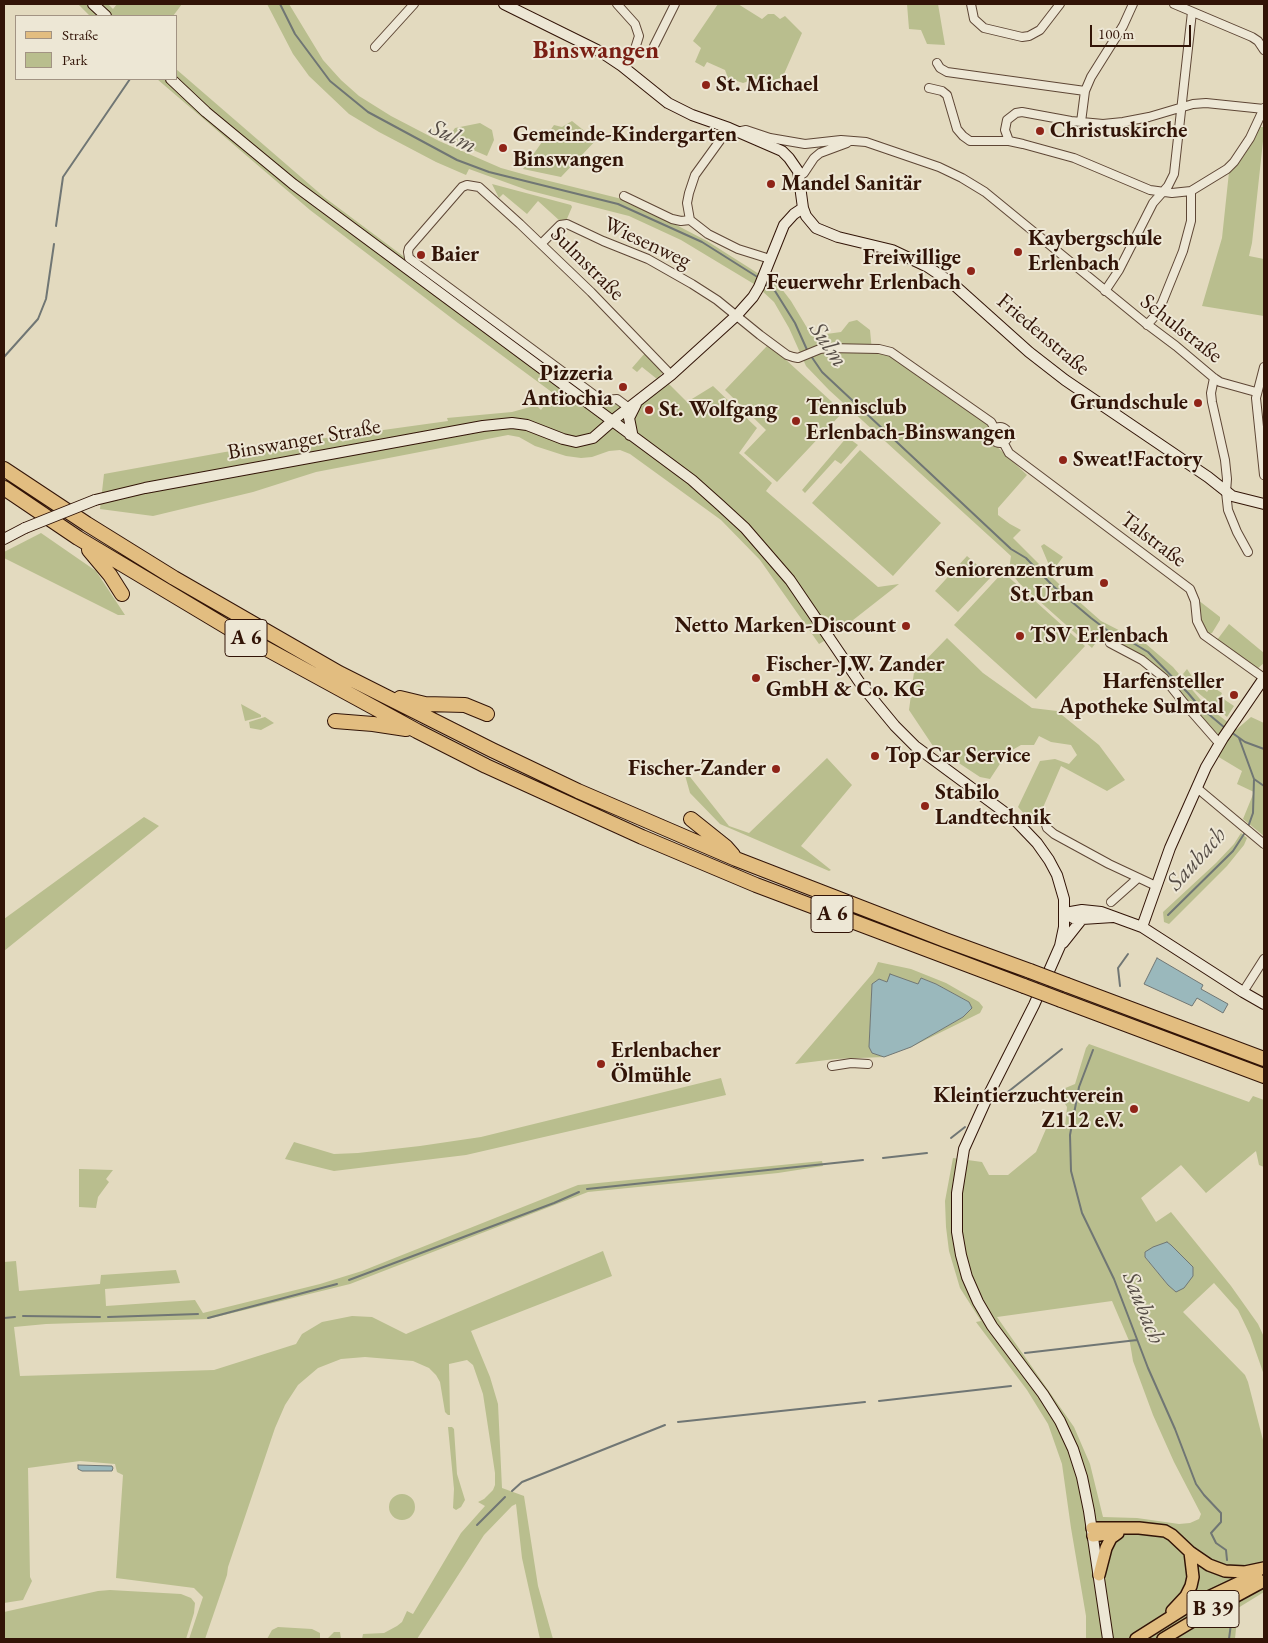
<!DOCTYPE html>
<meta charset="utf-8">
<style>
body{margin:0}
#map{position:relative;width:1268px;height:1643px;overflow:hidden;background:#e3dabf;font-family:"EB Garamond",serif}
canvas{display:block}
.frame{position:absolute;inset:0;border:5px solid #321407;pointer-events:none}
.legend{position:absolute;left:15px;top:15px;width:162px;height:65px;box-sizing:border-box;background:#ede7d5;border:1px solid #a29383;margin:0;padding:6px 9px;list-style:none;font-size:15px;color:#321407}
.legend li{display:flex;align-items:center;gap:10px;height:25px}
.legend b{width:25px;border:1px solid #a29383}
.scale{position:absolute;left:1090px;top:25px;width:101px;height:22px;box-sizing:border-box;border:2px solid #321407;border-top:0;padding-left:6px;font-size:15px;line-height:18px;white-space:nowrap;color:#321407;-webkit-text-stroke:4px #ede7d5;paint-order:stroke}
</style>
<div id="map">
<canvas width="1268" height="1643"></canvas>
<div class="frame"></div>
<ul class="legend">
<li><b style="height:6px;background:#e2bd80"></b>Straße</li>
<li><b style="height:14px;background:#b9be8e"></b>Park</li>
</ul>
<div class="scale">100 m</div>
</div>
<script>
const ctx = document.querySelector('canvas').getContext('2d');
ctx.lineJoin = 'round';
function paint(path, color) { ctx.fillStyle = color; ctx.fill(path, 'evenodd'); }
const shape = rows => new Path2D(rows.map(r => 'M' + r).join(''));
function stroke(path, color, width, dash) { ctx.strokeStyle = color; ctx.lineWidth = width; ctx.lineCap = dash ? 'butt' : 'round'; ctx.setLineDash(dash || []); ctx.stroke(path); }
function label(font, color, halo, rows, align = 'center') {
  ctx.font = font + ' "EB Garamond",serif'; ctx.lineWidth = 4; ctx.setLineDash([]); ctx.textBaseline = 'middle'; ctx.strokeStyle = halo; ctx.fillStyle = color; for (const [text, x, y, turn = 0] of rows) {
    ctx.save(); ctx.translate(x, y); ctx.rotate((+turn || 0) * Math.PI / 180); ctx.textAlign = isNaN(turn) ? turn : align; if (halo) ctx.strokeText(text, 0, 0); ctx.fillText(text, 0, 0); ctx.restore();
  }
}
const green = shape([
 [78,4,108,4,113,9,117,4,182,4,173,16,90,16],
 [267,4,289,4,323,60,341,80,359,96,391,116,439,141,501,168,537,178,622,199,659,216,707,241,759,274,754,284,681,240,629,216,527,190,469,169,466,175,436,162,379,132,349,114,309,76,293,54],
 [718,4,738,4,762,19,768,14,774,14,780,19,785,16,802,33,784,74,780,78,771,81,755,79,743,83,728,78,725,70,707,62,704,67,695,62,701,48,693,41],
 [907,4,938,4,945,45,927,44,921,30,909,29],
 [176,69,324,197,596,400,614,401,632,415,646,399,667,382,687,402,713,386,757,428,739,453,772,483,766,491,878,587,899,584,834,635,819,644,760,560,721,520,630,454,620,450,609,451,592,457,581,458,566,456,535,446,519,437,508,435,316,472,253,492,153,516,100,509,104,474,225,452,448,421,447,418,512,412,530,407,538,407,541,410,553,393,458,323,310,210,157,79,176,79],
 [572,121,587,133,598,138,561,177,523,169,554,125,562,127],
 [480,123,492,130,494,140,487,156,450,140,451,134,455,128],
 [1260,127,1264,127,1264,132,1252,243,1249,256,1264,259,1264,316,1202,306,1222,238,1229,172,1245,154],
 [492,184,571,205,572,207,566,221,560,221,538,201,527,214,503,194,499,198],
 [767,276,778,284,791,301,812,336,841,332,849,322,857,320,870,330,872,351,884,351,990,422,990,437,993,443,1027,475,998,508,998,515,1010,524,1021,530,1013,538,1058,583,1101,621,1146,644,1173,667,1205,705,1237,729,1251,717,1264,723,1264,836,1243,819,1254,792,1237,784,1242,771,1217,756,1226,742,1134,652,1102,634,1092,648,1019,583,1009,570,1011,556,829,390,806,366,789,328,774,302,760,289],
 [767,346,785,359,843,412,777,482,744,453,766,430,725,390],
 [645,353,663,372,657,379,642,367,637,372,632,368],
 [847,437,858,445,841,464,835,460,805,493,802,490],
 [860,450,941,523,893,576,812,503],
 [41,533,96,571,125,615,118,615,4,558,4,552],
 [1044,544,1063,557,1053,570,1049,565,1041,546],
 [967,556,991,577,958,612,935,591],
 [1003,572,1085,646,1036,699,954,625],
 [1198,600,1220,617,1220,620,1212,633,1208,634,1201,625],
 [1229,624,1264,653,1264,663,1257,669,1217,640],
 [947,638,983,673,1032,708,1057,711,1099,745,1125,780,1107,791,1061,766,1035,826,1018,807,1040,761,1055,759,1069,764,1077,755,1071,745,1051,742,1039,736,1034,745,1021,745,1007,753,990,779,980,777,933,746,909,710,914,672],
 [1187,669,1197,684,1207,692,1211,686,1222,693,1221,695,1225,700,1234,706,1227,717,1196,691,1183,674],
 [241,704,261,715,261,717,245,721],
 [265,717,274,723,261,730,250,728,249,722],
 [827,758,852,785,801,846,831,870,829,871,720,824,690,793,683,768,729,826,749,833],
 [144,817,159,826,4,951,4,919],
 [1241,833,1247,838,1244,845,1227,866,1169,924,1164,922,1163,912,1216,863,1234,844],
 [878,962,911,969,946,983,979,1002,983,1007,980,1013,911,1047,963,1017,969,1002,936,984,921,978,919,984,887,982,879,979,872,985,869,1047,873,1053,884,1057,835,1059,795,1064,873,973],
 [1089,1044,1249,1102,1253,1096,1264,1100,1264,1167,1259,1165,1256,1151,1206,1193,1181,1165,1141,1198,1156,1222,1171,1212,1231,1286,1258,1324,1264,1337,1264,1375,1250,1335,1238,1310,1214,1283,1183,1312,1245,1375,1248,1382,1264,1444,1264,1592,1238,1608,1235,1639,1086,1639,1086,1616,1071,1528,1062,1464,1048,1424,1027,1390,976,1322,981,1321,960,1288,949,1251,946,1227,945,1201,953,1158,982,1162,989,1175,1008,1175,1036,1152,1049,1122,1065,1127,1067,1107,1062,1099,1063,1089,1075,1084,1086,1048],
 [1167,1242,1171,1245,1193,1267,1168,1285,1145,1257,1145,1252],
 [1112,1301,1130,1343,1133,1361,1153,1415,1174,1462,1201,1514,1199,1519,1190,1523,1179,1524,1137,1518,1103,1517,1090,1464,1074,1427,997,1317],
 [721,1078,726,1095,466,1155,334,1171,285,1159,294,1142,334,1154,358,1153,420,1146,481,1137],
 [822,1161,823,1166,778,1173,588,1192,350,1284,208,1319,46,1324,14,1327,20,1376,214,1370,296,1344,302,1334,322,1322,352,1316,372,1317,406,1334,603,1251,612,1276,471,1331,490,1377,498,1404,502,1488,524,1496,538,1586,553,1639,540,1639,522,1558,516,1504,512,1506,484,1535,417,1639,327,1639,334,1632,340,1632,341,1639,362,1639,363,1634,384,1633,397,1626,402,1622,407,1611,413,1614,461,1533,485,1506,478,1502,484,1499,493,1490,495,1485,495,1473,483,1394,473,1365,467,1360,449,1364,450,1415,448,1415,445,1412,440,1382,436,1375,429,1368,413,1361,365,1357,341,1359,318,1368,298,1385,285,1405,275,1428,228,1567,227,1575,205,1639,189,1639,203,1597,194,1588,116,1578,123,1475,117,1472,115,1464,80,1461,28,1468,30,1577,32,1581,23,1600,4,1603,4,1262,16,1261,19,1291,100,1284,101,1275,176,1270,180,1283,105,1289,106,1306,195,1300,203,1313,320,1284,362,1271,578,1185],
 [79,1169,113,1170,106,1179,109,1182,98,1197,96,1208,79,1207],
 [448,1427,452,1427,454,1429,457,1474,465,1500,461,1507,456,1510,453,1508,454,1489],
 '389 1507a13 13 0 1 1 26 0a13 13 0 1 1-26 0Z',
 [110,1590,181,1594,191,1598,195,1603,194,1613,186,1639,4,1639,4,1612,98,1591],
 [278,1627,312,1629,320,1633,320,1639,267,1639,272,1630]
]);
const water = shape([
 [1157,958,1203,985,1201,989,1228,1004,1223,1013,1197,998,1192,1006,1144,984,1157,958],
 [890,974,918,984,921,978,936,984,969,1002,972,1008,963,1017,911,1047,884,1057,872,1053,869,1047,872,984,879,979,887,982,890,974],
 [1167,1242,1171,1245,1193,1267,1193,1276,1184,1288,1176,1292,1168,1285,1145,1257,1145,1252,1153,1247,1167,1242],
 [78,1465,112,1466,113,1468,112,1471,82,1471,78,1469,78,1465]
]);
const stream = shape([
 [280,4,295,34,330,81,368,112,457,160,489,172,618,204,702,242,759,278],
 [56,226,63,177,130,79],
 [764,283,775,291,795,323,808,352],
 [811,356,822,372,1011,549,1026,558,1053,586,1091,618,1112,634,1133,643,1148,652,1188,693,1199,706,1225,728],
 [4,357,38,319,46,299,54,244],
 [1231,732,1245,742,1264,749],
 [1239,738,1254,779,1253,813,1248,827],
 [1254,779,1264,786],
 [1168,915,1233,851,1246,831],
 [1120,986,1118,968,1128,954],
 [1093,1050,1079,1087,1070,1135,1071,1171,1082,1213,1114,1279,1148,1368,1175,1429,1196,1484,1204,1495,1221,1513,1221,1522,1211,1533,1216,1543,1226,1550,1227,1560],
 [1004,1095,1062,1049],
 [951,1138,965,1127],
 [883,1158,927,1153],
 [587,1189,863,1160],
 [349,1280,554,1203,579,1192],
 [23,1316,100,1317],
 [108,1317,198,1314],
 [4,1318,15,1317],
 [208,1318,337,1284],
 [1025,1353,1137,1340],
 [879,1401,1011,1386],
 [678,1422,865,1402],
 [512,1491,522,1482,665,1425],
 [477,1525,505,1497],
 [1229,1639,1232,1616]
]);
const street = shape([
 [617,4,635,24,639,36,634,52,622,66],
 [971,4,974,19,984,28,1022,37,1029,36,1040,30,1060,4],
 [1174,4,1252,37,1258,41,1264,50],
 [654,46,675,4],
 [375,47,414,4],
 [937,63,940,68,947,72,1085,91],
 [929,88,942,91,947,95,957,129,963,136,970,141,1009,141,1023,144,1074,158,1150,190,1172,193,1191,191,1227,169,1234,162,1250,138,1264,108],
 [1081,122,1085,91,1091,77,1123,26,1133,4],
 [729,128,695,175,689,193,687,203,690,220,708,234,738,249,770,259],
 [737,132,746,130,770,138,805,144,841,140,866,142,939,167,962,178,985,192,1144,322,1176,346,1214,378,1220,382,1256,392],
 [1009,141,1005,130,1007,120,1016,113,1022,112,1071,121,1103,124,1123,122,1149,117,1193,104,1206,103,1264,109],
 [800,176,804,173,814,158,820,153,847,143],
 [624,196,672,219,681,221,690,220],
 [542,243,560,225,567,224,603,241,648,259,692,284,717,300,760,335,787,355,793,357,798,358,820,349,828,348,879,349,891,352,991,422,995,429],
 [1105,291,1119,270,1153,203,1168,186,1174,174,1192,12],
 [1147,325,1154,317,1162,303,1183,251,1191,221,1191,191],
 [1264,367,1256,398,1264,475],
 [1214,378,1211,393,1212,402,1225,460,1227,479,1226,492,1228,510,1237,532,1248,552],
 [629,408,617,399,604,400,597,397,409,258,408,252,409,248,462,187,467,185,479,187,520,224,591,292,671,375],
 '992 435a8 8 0 1 1 16 0a8 8 0 1 1-16 0Z',
 [1003,442,1009,453,1190,589,1195,601,1197,621,1204,635,1264,678],
 [1110,643,1142,660,1164,678,1184,703,1219,743],
 [1197,788,1264,844],
 [1045,822,1047,828,1054,834,1109,864,1156,886],
 [1111,902,1138,878],
 [1243,992,1264,959],
 [832,1066,851,1063,868,1064]
]);
const secondary = shape([
 [93,4,106,16],
 [504,4,601,52,622,66,668,103,692,115,729,128,782,151,789,158,798,171,803,208,806,216,816,228,838,237,892,250,928,267,952,283,1029,352,1065,380,1208,477,1232,496,1264,504],
 [171,79,206,112,293,184,692,480,720,505,745,528,790,580,862,686,895,726,915,746,1015,820,1037,843,1049,860,1057,875,1064,899,1064,927,1060,946,1034,1005,987,1098,964,1149,957,1193,957,1232,961,1255,967,1277,978,1302,992,1326,1043,1394,1060,1421,1073,1449,1082,1477,1089,1511,1108,1639],
 [630,435,632,433,629,418,636,404],
 [95,500,145,488,483,426,512,423,527,425,563,439,576,442,593,438,617,417,671,375,737,315,753,297,759,287,784,225,794,214,803,208],
 [4,539,25,528],
 [1065,913,1082,910,1101,912,1142,927,1243,992,1264,1004],
 [1065,913,1073,918,1082,919,1113,917],
 [1142,927,1170,848,1206,767,1223,738,1264,678],
 [1063,943,1082,919]
]);
const primary = shape([
 [1092,1528,1139,1528,1165,1531,1172,1535,1190,1552,1209,1565,1225,1571,1245,1572,1264,1568],
 [1093,1536,1113,1533],
 [1099,1575,1106,1548,1111,1538,1118,1533],
 [1172,1611,1186,1596,1191,1586,1193,1577,1190,1552],
 [1136,1639,1185,1608,1257,1574],
 [1163,1639,1216,1607,1264,1581]
]);
const highway = shape([
 [4,469,87,524,174,578,339,673,492,750,578,791,736,859,945,940,1030,971],
 [4,488,78,538,230,629,417,731,486,766,642,837,756,885,1024,986],
 [89,550,110,575,122,594],
 [400,698,425,704,465,705,487,714],
 [335,721,373,724,406,729],
 [691,819,726,847,733,855],
 [1067,985,1264,1059],
 [1061,1000,1264,1076]
]);
const secondaryBridge = shape([
 [25,528,95,500]
]);
const highwayBridge = shape([
 [1030,971,1067,985],
 [1024,986,1061,1000]
]);
const markers = [
 [706,85,5,"#8f2418"],
 [1040,131,5,"#8f2418"],
 [503,148,5,"#8f2418"],
 [771,184,5,"#8f2418"],
 [1018,252,5,"#8f2418"],
 [421,255,5,"#8f2418"],
 [971,271,5,"#8f2418"],
 [623,387,5,"#8f2418"],
 [1198,403,5,"#8f2418"],
 [649,410,5,"#8f2418"],
 [796,421,5,"#8f2418"],
 [1063,460,5,"#8f2418"],
 [1104,583,5,"#8f2418"],
 [906,626,5,"#8f2418"],
 [1020,636,5,"#8f2418"],
 [756,678,5,"#8f2418"],
 [1234,695,5,"#8f2418"],
 [875,756,5,"#8f2418"],
 [776,769,5,"#8f2418"],
 [925,806,5,"#8f2418"],
 [601,1064,5,"#8f2418"],
 [1134,1109,5,"#8f2418"]
];
const shields = [
 [246,638,42],
 [832,914,42],
 [1213,1609,52]
];
const shieldNames = [
 ["A 6",246,638],
 ["A 6",832,914],
 ["B 39",1213,1609]
];
const poiNames = [
 ["St. Michael",716,85],
 ["Christuskirche",1050,131],
 ["Gemeinde-Kindergarten",513,135],
 ["Binswangen",513,160],
 ["Mandel Sanitär",781,184],
 ["Kaybergschule",1028,239],
 ["Erlenbach",1028,264],
 ["Baier",431,255],
 ["Freiwillige",961,258,"right"],
 ["Feuerwehr Erlenbach",961,283,"right"],
 ["Pizzeria",613,374,"right"],
 ["Antiochia",613,399,"right"],
 ["Grundschule",1188,403,"right"],
 ["Tennisclub",806,408],
 ["Erlenbach-Binswangen",806,433],
 ["St. Wolfgang",659,410],
 ["Sweat!Factory",1073,460],
 ["Seniorenzentrum",1094,570,"right"],
 ["St.Urban",1094,595,"right"],
 ["Netto Marken-Discount",896,626,"right"],
 ["TSV Erlenbach",1030,636],
 ["Fischer-J.W. Zander",766,665],
 ["GmbH & Co. KG",766,690],
 ["Harfensteller",1224,682,"right"],
 ["Apotheke Sulmtal",1224,707,"right"],
 ["Top Car Service",885,756],
 ["Fischer-Zander",766,769,"right"],
 ["Stabilo",935,793],
 ["Landtechnik",935,818],
 ["Erlenbacher",611,1051],
 ["Ölmühle",611,1076],
 ["Kleintierzuchtverein",1124,1096,"right"],
 ["Z112 e.V.",1124,1121,"right"]
];
const streetNames = [
 ["Wiesenweg",647,243,25],
 ["Sulmstraße",587,264,45],
 ["Schulstraße",1181,329,38],
 ["Friedenstraße",1043,335,40],
 ["Binswanger Straße",304,440,-10],
 ["Talstraße",1153,540,37]
];
const waterNames = [
 ["Sulm",453,137,26],
 ["Sulm",828,345,56],
 ["Saubach",1197,859,-48],
 ["Saubach",1143,1308,68]
];
const quarterNames = [
 ["Binswangen",596,51]
];
paint(green, '#b9be8e');
paint(water, '#9ab8bc');
stroke(water, '#707674', 1);
stroke(stream, '#707674', 2);
stroke(street, '#5e4635', 10);
stroke(secondary, '#321407', 12);
stroke(primary, '#321407', 14);
stroke(highway, '#321407', 16);
stroke(street, '#ede7d5', 8);
stroke(secondary, '#ede7d5', 10);
stroke(primary, '#e2bd80', 11);
stroke(highway, '#e2bd80', 14);
stroke(secondaryBridge, '#321407', 12, []);
stroke(highwayBridge, '#321407', 16, []);
stroke(secondaryBridge, '#ede7d5', 10);
stroke(highwayBridge, '#e2bd80', 14);
for (const [x, y, r, color] of markers) { const dot = new Path2D(); dot.arc(x, y, r, 0, 2 * Math.PI); ctx.fillStyle = color; ctx.fill(dot); stroke(dot, '#ede7d5', 2); }
for (const [x, y, w] of shields) { const box = new Path2D(); box.roundRect(x - w / 2, y - 18.5, w, 37, 4); ctx.fillStyle = '#ede7d5'; ctx.fill(box); stroke(box, '#321407', 1); }
label('bold 21px', '#321407', null, shieldNames);
label('bold 22px', '#321407', '#ede7d5', poiNames, 'left');
label('22px', '#321407', '#ede7d5', streetNames);
label('italic 24px', '#564d46', '#ede7d5', waterNames);
label('bold 25px', '#7a1f14', '#ede7d5', quarterNames);
</script>
